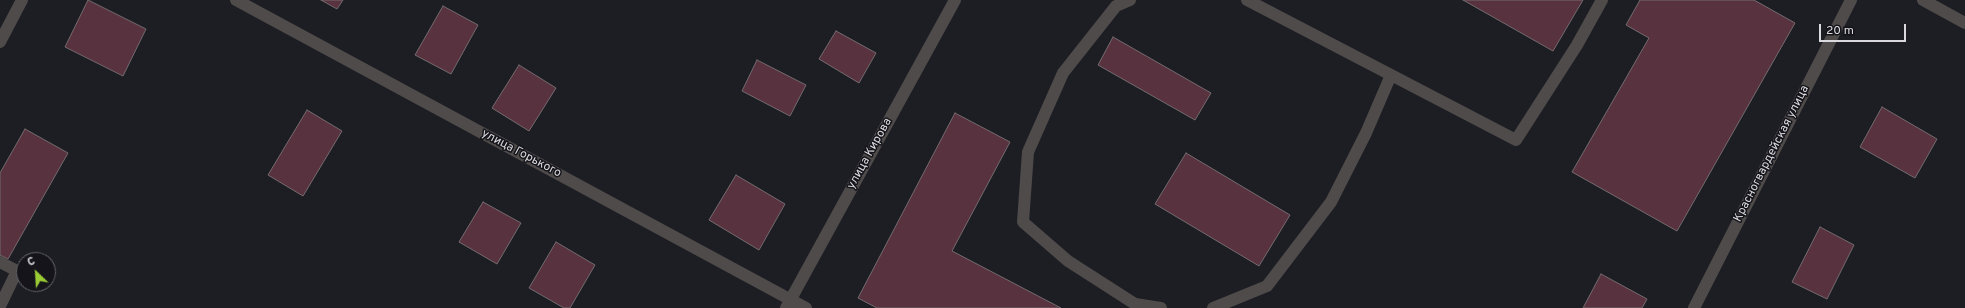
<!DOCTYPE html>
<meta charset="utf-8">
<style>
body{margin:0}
#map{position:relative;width:1965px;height:308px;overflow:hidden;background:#1d1e23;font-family:Overpass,sans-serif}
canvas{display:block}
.north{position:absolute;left:16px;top:252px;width:40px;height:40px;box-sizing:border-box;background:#14141a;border:1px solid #636368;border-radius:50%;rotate:335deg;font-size:11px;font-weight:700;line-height:16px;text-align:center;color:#dadade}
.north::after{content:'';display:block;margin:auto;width:14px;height:18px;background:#9acb34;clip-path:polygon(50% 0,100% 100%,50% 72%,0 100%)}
.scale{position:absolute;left:1819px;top:24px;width:87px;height:18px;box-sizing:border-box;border:2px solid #dadade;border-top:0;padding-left:5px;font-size:12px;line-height:14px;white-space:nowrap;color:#dadade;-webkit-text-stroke:3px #14141a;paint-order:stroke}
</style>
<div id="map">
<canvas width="1965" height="308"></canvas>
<div class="north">С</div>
<div class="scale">20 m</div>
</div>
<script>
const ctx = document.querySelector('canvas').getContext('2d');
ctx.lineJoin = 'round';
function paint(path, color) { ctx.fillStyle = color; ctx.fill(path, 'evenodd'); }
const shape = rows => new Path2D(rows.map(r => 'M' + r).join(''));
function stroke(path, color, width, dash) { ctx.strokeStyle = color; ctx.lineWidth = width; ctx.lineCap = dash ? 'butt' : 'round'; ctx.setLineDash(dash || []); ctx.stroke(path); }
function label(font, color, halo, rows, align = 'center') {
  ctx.font = font + ' Overpass,sans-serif'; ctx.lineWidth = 3; ctx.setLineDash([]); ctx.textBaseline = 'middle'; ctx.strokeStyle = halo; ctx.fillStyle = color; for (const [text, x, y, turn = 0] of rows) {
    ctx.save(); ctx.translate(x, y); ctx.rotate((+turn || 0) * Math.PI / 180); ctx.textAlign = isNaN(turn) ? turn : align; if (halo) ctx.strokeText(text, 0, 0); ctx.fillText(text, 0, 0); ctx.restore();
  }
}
const building = shape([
 [88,0,146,29,123,76,65,47,88,0],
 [321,0,343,0,337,9,321,0],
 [1463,0,1583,0,1553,51,1463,0],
 [1640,0,1754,0,1795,23,1677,231,1572,172,1649,38,1626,25,1640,0],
 [443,6,478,25,451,74,415,55,443,6],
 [836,31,876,53,859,83,819,59,836,31],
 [1113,37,1211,93,1195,120,1098,65,1113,37],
 [757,60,806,85,790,116,742,91,757,60],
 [519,65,556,88,529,131,492,108,519,65],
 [1882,107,1937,139,1915,178,1860,147,1882,107],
 [307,110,342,131,303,196,268,175,307,110],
 [955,113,1010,142,952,251,1061,308,877,308,858,298,955,113],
 [25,129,68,153,8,259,0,255,0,173,25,129],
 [1186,153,1290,215,1259,266,1155,204,1186,153],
 [736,175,785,204,759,250,709,220,736,175],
 [483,202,521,223,497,264,459,242,483,202],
 [1820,227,1854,245,1827,299,1792,282,1820,227],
 [556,242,595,265,570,308,564,308,529,288,556,242],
 [1601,274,1647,299,1642,308,1583,308,1601,274]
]);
const service = shape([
 [1130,0,1116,6,1063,73,1028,152,1023,222,1068,261,1135,304,1161,308],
 [1247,0,1516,140,1577,45,1602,0],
 [0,262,17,271,0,306],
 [1213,308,1267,286,1331,202,1366,133,1391,75]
]);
const minor = shape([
 [236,0,806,308],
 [1923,0,1965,23],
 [786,308,955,0],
 [1694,308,1851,0]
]);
const tertiary = shape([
 [0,42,22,0]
]);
const streetNames = [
 ["улица Горького",521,154,28],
 ["улица Кирова",870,154,-61],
 ["Красногвардейская улица",1772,154,-63]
];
paint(building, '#58333f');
stroke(building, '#746b6e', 1);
stroke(service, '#4f4b4a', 12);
stroke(minor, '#4f4b4a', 12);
stroke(tertiary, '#4f4b4a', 12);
label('12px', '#dadade', '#14141a', streetNames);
</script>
